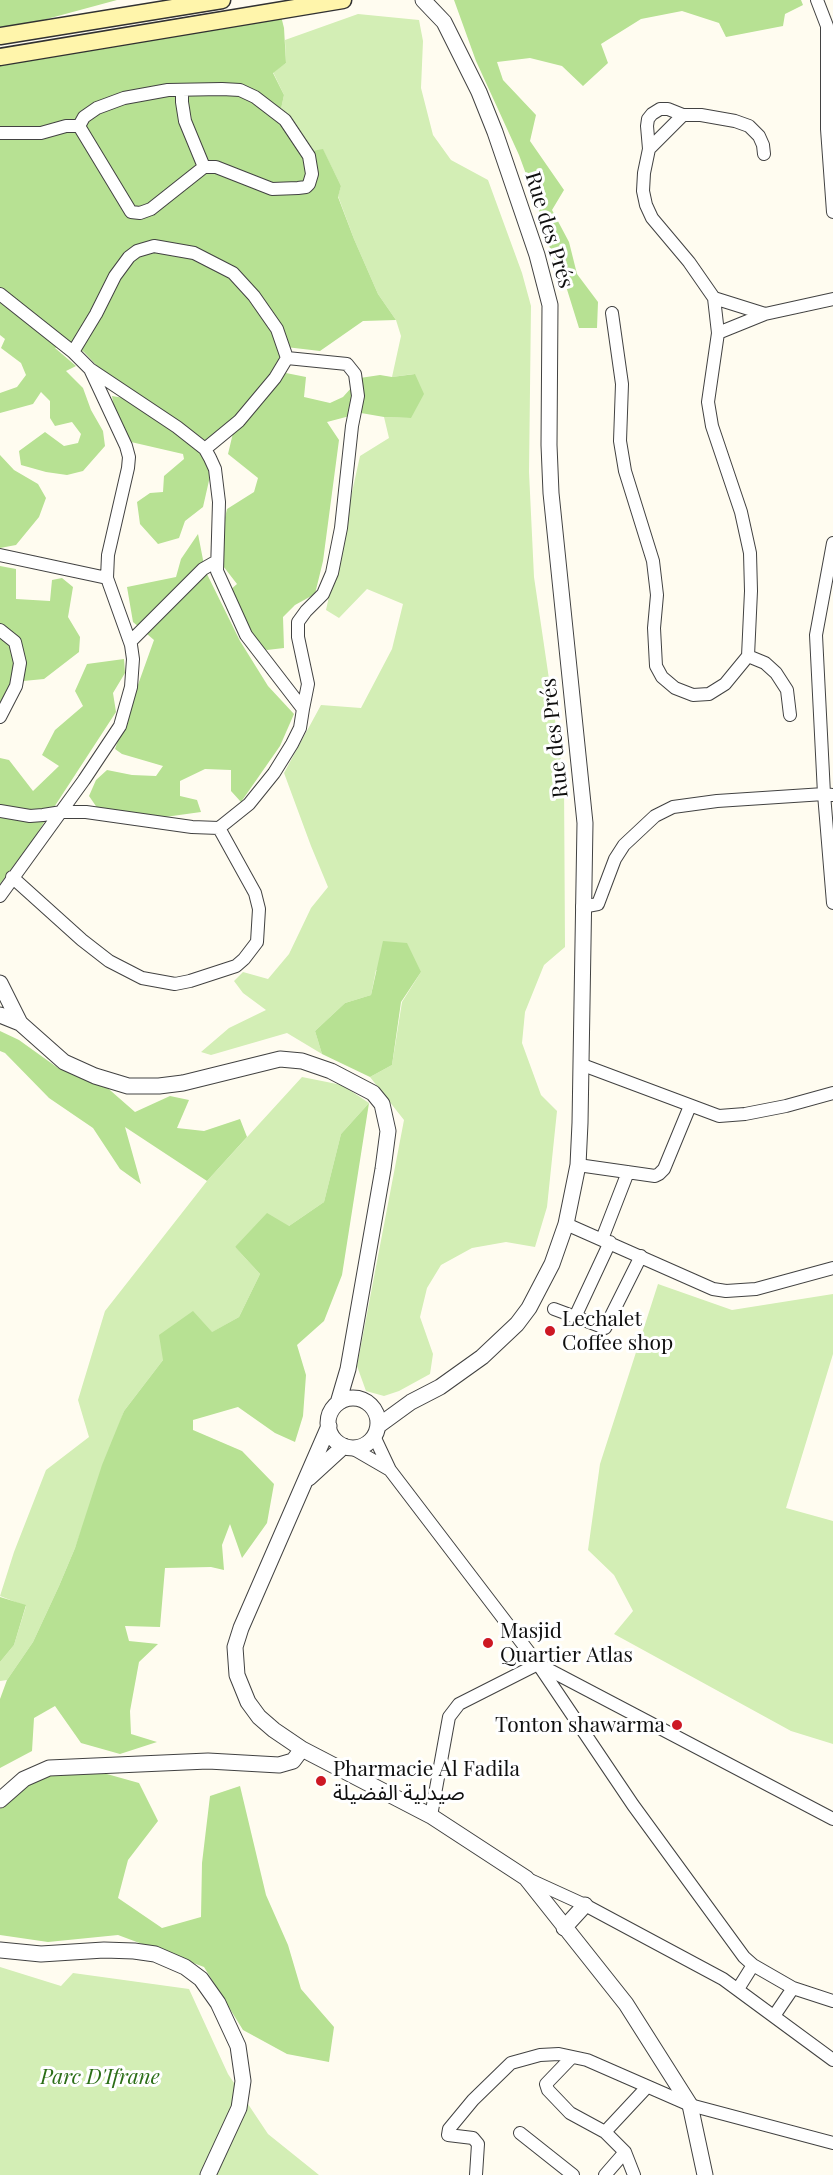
<!DOCTYPE html>
<meta charset="utf-8">
<style>
body{margin:0}
canvas{display:block;background:#fffcf0}
</style>
<canvas width="833" height="2175"></canvas>
<script>
const ctx = document.querySelector('canvas').getContext('2d');
ctx.lineJoin = 'round';
function paint(path, color) { ctx.fillStyle = color; ctx.fill(path, 'evenodd'); }
const shape = rows => new Path2D(rows.map(r => 'M' + r).join(''));
function stroke(path, color, width, dash) { ctx.strokeStyle = color; ctx.lineWidth = width; ctx.lineCap = dash ? 'butt' : 'round'; ctx.setLineDash(dash || []); ctx.stroke(path); }
function label(font, color, halo, rows, align = 'center') {
  ctx.font = font + ' "Playfair Display","Noto Sans Arabic",serif'; ctx.lineWidth = 6; ctx.setLineDash([]); ctx.textBaseline = 'middle'; ctx.strokeStyle = halo; ctx.fillStyle = color; for (const [text, x, y, turn = 0] of rows) {
    ctx.save(); ctx.translate(x, y); ctx.rotate((+turn || 0) * Math.PI / 180); ctx.textAlign = isNaN(turn) ? turn : align; if (halo) ctx.strokeText(text, 0, 0); ctx.fillText(text, 0, 0); ctx.restore();
  }
}
const green = shape([
 [358,14,419,20,423,41,421,88,433,135,451,160,488,180,522,273,531,306,529,472,534,577,564,781,565,947,544,965,525,1012,522,1043,541,1095,557,1111,547,1207,535,1247,506,1242,472,1248,441,1265,427,1288,420,1317,433,1354,430,1374,399,1391,384,1396,366,1391,357,1366,404,1120,370,1077,392,1065,402,1002,421,972,376,970,371,995,345,1003,315,1031,322,1054,287,1033,211,1055,201,1052,229,1028,266,1010,243,993,234,981,243,972,268,979,289,954,311,908,328,887,311,846,284,773,321,705,361,708,392,649,403,604,367,589,339,618,326,610,360,456,389,438,384,417,410,418,414,374,392,377,401,336,396,320,378,294,354,239,338,196,341,186,323,150,312,151,281,109,284,95,273,72,286,63,285,40],
 [302,1077,342,1085,369,1103,341,1134,324,1202,289,1226,235,1247,260,1274,239,1317,163,1360,124,1411,75,1548,59,1586,33,1642,7,1680,0,1681,0,1662,14,1645,26,1606,0,1596,14,1552,46,1470,89,1437,78,1400,105,1311,207,1181],
 [658,1284,732,1310,833,1294,833,1354,786,1508,833,1521,833,1744,791,1731,614,1634,633,1611,614,1575,588,1550,600,1464],
 [0,1967,61,1986,73,1973,189,1989,228,2074,268,2134,319,2175,0,2175]
]);
const forest = shape([
 [0,0,117,0,32,23,0,27],
 [454,0,801,0,803,5,785,14,783,26,726,37,719,23,682,11,641,19,601,44,608,63,583,86,562,66,530,58,497,62,503,80,536,115,530,141,564,190,552,210,569,242,577,274,598,302,597,328,579,328,565,283,551,252,537,204,519,155,476,61],
 [281,16,284,28,286,63,273,73,284,95,281,109,312,151,323,149,341,186,338,197,354,239,378,294,396,320,363,321,320,351,286,347,281,372,306,377,304,397,330,403,343,397,360,378,380,375,392,377,415,374,424,394,411,418,384,417,361,413,327,422,339,440,323,561,315,594,295,605,283,617,284,648,267,650,251,641,229,591,237,584,220,562,223,526,227,509,254,492,258,478,228,454,233,433,212,447,213,463,203,507,185,521,179,538,158,544,140,524,137,502,150,493,163,492,164,476,184,459,183,454,131,442,114,408,112,396,124,398,127,386,98,367,84,352,69,342,55,348,76,366,66,371,83,388,91,410,103,431,105,446,83,471,67,475,46,472,21,465,19,451,45,432,64,446,78,443,81,434,72,422,55,426,50,418,50,401,41,392,33,404,0,413,0,393,17,387,26,375,21,363,1,348,5,339,0,335,0,66],
 [0,455,14,470,38,484,46,498,39,517,16,545,0,548],
 [198,534,205,570,240,641,268,686,294,714,280,746,241,802,231,791,231,770,205,769,180,781,180,796,197,800,201,812,165,817,100,812,89,796,96,780,107,770,132,775,156,776,163,766,122,754,115,749,154,640,133,622,127,587,176,577,181,559],
 [0,566,16,569,16,599,50,601,52,580,62,578,73,587,68,617,80,637,79,652,44,679,13,682,0,715],
 [124,659,125,673,113,693,116,712,34,838,0,884,0,758,9,760,33,791,59,766,42,755,55,730,83,706,75,691,87,664],
 [383,941,407,943,421,972,401,1002,392,1065,370,1077,322,1054,315,1031,345,1003,371,995],
 [0,1031,19,1040,58,1068,103,1084,135,1112,170,1096,189,1100,177,1128,204,1131,240,1119,247,1137,207,1181,125,1127,141,1184,120,1169,93,1128,49,1098,5,1053,0,1051],
 [369,1103,342,1275,324,1321,297,1345,306,1375,303,1416,295,1442,275,1433,238,1407,193,1420,193,1430,242,1451,274,1484,267,1523,242,1558,230,1524,222,1545,224,1570,211,1567,165,1568,160,1627,125,1626,129,1641,158,1644,139,1662,130,1711,131,1734,157,1742,120,1754,81,1743,55,1706,34,1718,32,1751,0,1768,0,1699,7,1680,33,1642,59,1586,75,1548,102,1465,124,1411,163,1360,159,1335,193,1311,212,1332,239,1317,260,1274,235,1247,267,1213,289,1226,324,1202,341,1134],
 [0,1597,26,1605,14,1645,0,1662],
 [56,1769,89,1769,139,1783,158,1821,128,1860,118,1898,162,1928,201,1917,202,1863,210,1796,240,1786,266,1895,288,1945,301,1989,334,2027,329,2062,287,2054,243,2030,204,1967,118,1935,48,1942,0,1935,0,1809,26,1782]
]);
const minor = shape([
 [817,0,827,26,827,129,833,212],
 [222,89,240,90,255,97,285,120,309,156,312,174,309,184,306,187,298,188,272,189,216,167,204,167,151,209,140,213,131,212,79,126,84,117,97,108,124,98,168,90,222,89],
 [182,90,182,102,185,121,204,167],
 [0,133,41,133,66,126,79,126],
 [649,149,647,126,648,119,652,114,660,109,668,109,683,115],
 [0,294,73,352,90,369,126,446,129,457,128,468,108,555,107,578,131,645,133,659,131,687,120,726,84,780,0,896],
 [714,298,765,314,833,299],
 [612,313,622,384,620,441,625,471,653,561,657,595,654,628,656,666,662,677,675,688,693,695,709,694,725,684,748,656,751,591,750,553,741,512,712,426,708,402,718,333,714,298,689,262,652,218,646,205,643,191,644,173,649,149,683,115,701,115,735,121,749,126,759,136,763,145,764,154],
 [718,333,765,314],
 [73,352,96,314,115,276,129,257,137,251,154,246,194,253,233,273,254,296,277,329,287,358,275,378,239,421,205,449],
 [287,358,347,364,355,374,358,396,352,426,341,528,332,573,323,594,306,611,298,622,298,637,308,684,303,709],
 [0,555,107,578],
 [0,630,15,642,20,663,16,686,0,717],
 [130,642,203,569,217,561],
 [748,656,765,663,776,673,787,690,790,715],
 [833,795,824,794,833,903],
 [0,811,30,816,43,815,62,812,86,812,192,827,219,828,249,804,274,773,292,744,300,728,303,709,246,635,217,571,219,502,215,469,210,458,205,449,177,427,90,369],
 [12,877,82,940,109,961,142,978,175,984,190,981,236,966,244,959,257,942,259,909,255,893,219,828],
 [582,907,598,904,615,859,624,845,655,816,673,807,717,801,824,794,816,635,833,543],
 [580,1064,719,1116,745,1114,786,1106,833,1093],
 [578,1165,655,1176,659,1174,664,1169,690,1106],
 [566,1224,713,1289,726,1291,756,1289,833,1268],
 [602,1239,628,1172],
 [554,1309,605,1328,641,1256],
 [575,1317,610,1242],
 [374,1436,390,1470,538,1664,633,1805,744,1957,753,1965,793,1988,833,2001],
 [352,1448,390,1470],
 [431,1816,449,1717,459,1704,538,1664,833,1819],
 [528,1879,585,1905,723,1979,833,2060],
 [738,1989,753,1965],
 [774,2016,793,1988],
 [572,2057,546,2084,548,2090,570,2113,605,2132,625,2152,634,2175],
 [605,2132,647,2087],
 [520,2133,573,2175],
 [476,2175,478,2144,473,2138,448,2135,449,2129,473,2100,511,2063,540,2055,559,2054,587,2060,690,2105,833,2143],
 [605,2175,625,2152]
]);
const tertiary = shape([
 [0,983,20,1023],
 [0,1015,20,1023,64,1062,95,1076,128,1086,159,1086,183,1083,280,1059,302,1061,331,1071,373,1093,382,1104,388,1131,383,1169,348,1369,338,1403],
 '328 1423a25 25 0 1 1 50 0a25 25 0 1 1-50 0Z',
 [329,1426,241,1628,235,1647,237,1675,248,1702,259,1717,274,1730,302,1749,431,1816,526,1878,626,2004,690,2105,705,2175],
 [378,1426,411,1402,440,1387,482,1357,517,1324,529,1308,552,1264,566,1224,578,1165,580,1123,585,823,551,493,549,445,550,305,537,255,495,132,479,92,444,22,423,0],
 [309,1478,344,1446],
 [0,1800,24,1779,49,1768,208,1761,279,1765,293,1761,302,1749],
 [564,1928,585,1905],
 [0,1950,41,1954,104,1950,134,1951,155,1954,185,1967,201,1979,218,2003,238,2046,243,2081,239,2108,208,2175]
]);
const secondary = shape([
 [0,36,222,0],
 [0,57,343,0]
]);
const markers = [
 [550,1331,6,"#cd1823"],
 [488,1643,6,"#cd1823"],
 [677,1725,6,"#cd1823"],
 [321,1781,6,"#cd1823"]
];
const streetNames = [
 ["Rue des Prés",549,230,73],
 ["Rue des Prés",555,738,-96]
];
const poiNames = [
 ["Lechalet",562,1319],
 ["Coffee shop",562,1343],
 ["Masjid",500,1631],
 ["Quartier Atlas",500,1655],
 ["Tonton shawarma",665,1725,"right"],
 ["Pharmacie Al Fadila",333,1769],
 ["صيدلية الفضيلة",333,1793]
];
const parkNames = [
 ["Parc D'Ifrane",100,2077]
];
paint(green, '#d3eeb5');
paint(forest, '#b7e193');
stroke(minor, '#424242', 14);
stroke(tertiary, '#424242', 17);
stroke(secondary, '#313131', 19);
stroke(minor, '#fff', 12);
stroke(tertiary, '#fff', 15);
stroke(secondary, '#fff5ab', 16);
for (const [x, y, r, color] of markers) { const dot = new Path2D(); dot.arc(x, y, r, 0, 2 * Math.PI); ctx.fillStyle = color; ctx.fill(dot); stroke(dot, '#fff', 2); }
label('21px', '#0f0f0f', '#fff', streetNames);
label('21px', '#0f0f0f', '#fff', poiNames, 'left');
label('italic 21px', '#2b6e17', '#fff', parkNames);
</script>
